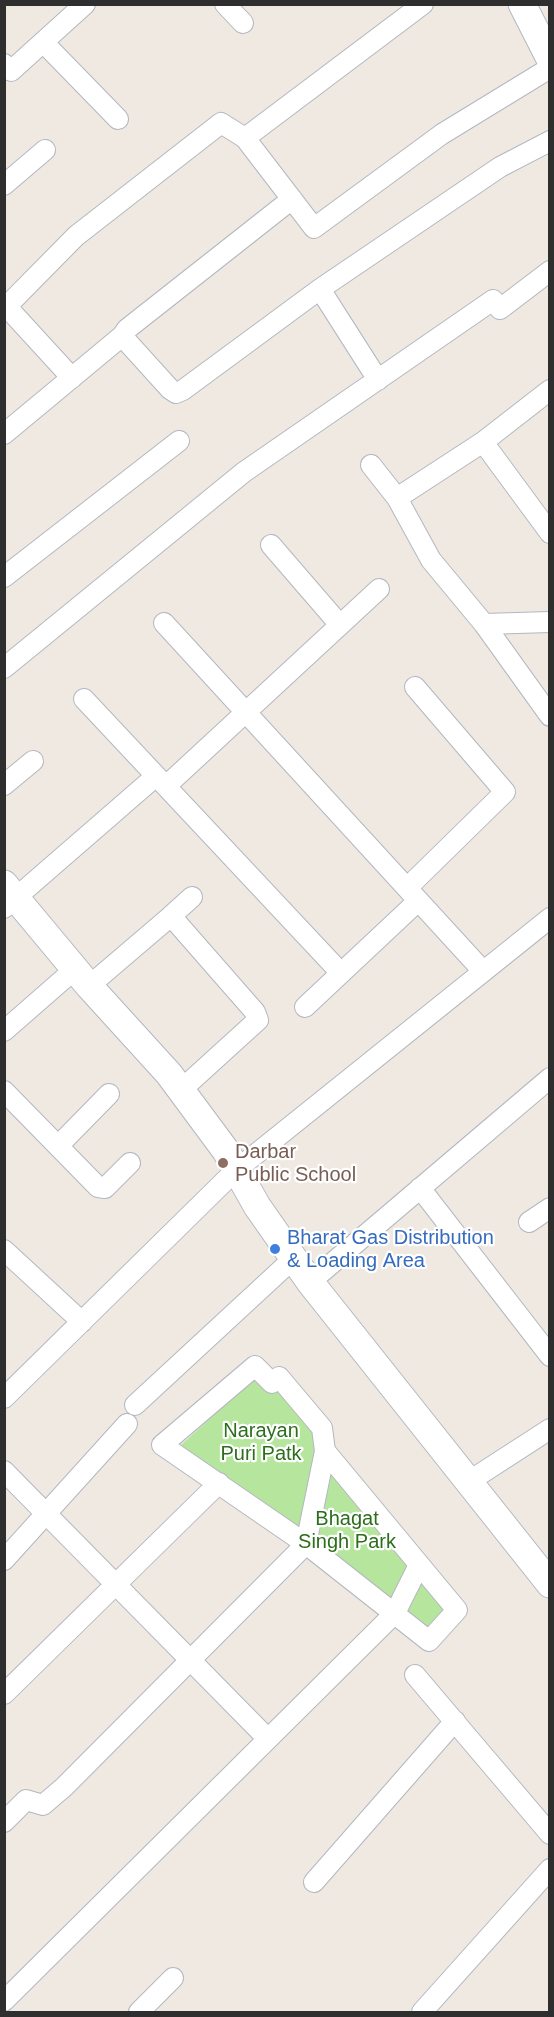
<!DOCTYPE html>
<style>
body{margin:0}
#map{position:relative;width:554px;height:2017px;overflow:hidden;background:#efe9e1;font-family:Helvetica,sans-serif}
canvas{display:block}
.frame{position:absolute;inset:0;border:6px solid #2e2e2e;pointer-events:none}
</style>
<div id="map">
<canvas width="554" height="2017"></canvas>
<div class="frame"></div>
</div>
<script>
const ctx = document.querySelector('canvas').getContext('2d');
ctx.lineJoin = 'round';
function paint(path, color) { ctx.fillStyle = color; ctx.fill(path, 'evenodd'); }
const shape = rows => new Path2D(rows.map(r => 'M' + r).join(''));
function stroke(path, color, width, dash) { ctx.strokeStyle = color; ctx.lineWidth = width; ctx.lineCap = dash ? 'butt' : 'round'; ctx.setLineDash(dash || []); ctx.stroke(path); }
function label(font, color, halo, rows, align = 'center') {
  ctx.font = font + ' Helvetica,sans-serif'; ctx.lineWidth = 4.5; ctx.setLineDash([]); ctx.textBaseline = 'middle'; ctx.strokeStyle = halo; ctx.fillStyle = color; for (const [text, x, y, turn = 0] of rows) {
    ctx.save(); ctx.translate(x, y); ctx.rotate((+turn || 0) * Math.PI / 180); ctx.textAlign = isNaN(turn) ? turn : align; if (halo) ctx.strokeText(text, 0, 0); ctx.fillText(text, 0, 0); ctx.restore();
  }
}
const green = shape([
 [257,1376,281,1384,317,1431,320,1452,304,1538,181,1445],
 [331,1464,450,1610,426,1635,313,1542]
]);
const street = shape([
 [225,4,243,23],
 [423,4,245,138,314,228,442,134,550,68],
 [43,42,118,119],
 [4,64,11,71,85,4],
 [4,185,45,150],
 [320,289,378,380],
 [7,307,72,378],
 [4,309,76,236,221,123,245,138],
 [122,336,127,329,292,199],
 [4,434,122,336,170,389,176,393,183,390,320,289,500,167,550,141],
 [483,442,550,390],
 [371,465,397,498],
 [550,533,483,442,397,498,431,560,484,624,550,716],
 [271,545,340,625],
 [4,577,179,441],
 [164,623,482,970],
 [484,624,550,622],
 [4,668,244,472,493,300,500,309,550,271],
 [84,699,340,972],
 [4,785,33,761],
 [166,786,379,589],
 [407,888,505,792,415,687],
 [4,908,156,776],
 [171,916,192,897],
 [89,986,171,916,255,1012,258,1020,181,1090],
 [305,1007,418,901],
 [4,1031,75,969],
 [4,1091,98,1187,105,1188,130,1163],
 [58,1146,109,1094],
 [420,1188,550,1356],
 [529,1222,550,1208],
 [4,1250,82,1322],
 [310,1282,550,1078],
 [4,1398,236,1170,550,918],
 [135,1405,294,1258],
 [4,1471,268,1739],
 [468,1482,550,1429],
 [4,1560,127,1424],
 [415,1675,550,1834],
 [4,1694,219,1483],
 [4,1822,26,1800,43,1805,64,1787,306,1544,325,1451,322,1428,279,1377,272,1383,255,1366,162,1445,306,1544,429,1641,457,1610,325,1451],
 [314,1882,455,1721],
 [4,2001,395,1613,419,1565],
 [139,2012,173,1978],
 [422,2012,550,1869]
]);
const secondary = shape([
 [522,4,550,59],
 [4,884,89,986,169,1074,226,1151,257,1206,310,1282,550,1584]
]);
const markers = [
 [223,1163,6,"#8d6e63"],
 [275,1249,6,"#3f7fe0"]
];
const educationNames = [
 ["Darbar",235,1152],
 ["Public School",235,1175]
];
const shopNames = [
 ["Bharat Gas Distribution",287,1238],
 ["& Loading Area",287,1261]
];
const parkNames = [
 ["Narayan",261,1431],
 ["Puri Patk",261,1454],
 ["Bhagat",347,1519],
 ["Singh Park",347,1542]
];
paint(green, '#b6e59e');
stroke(street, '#b4b7c1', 22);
stroke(secondary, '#b4b7c1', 29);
stroke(street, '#fff', 20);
stroke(secondary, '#fff', 27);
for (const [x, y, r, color] of markers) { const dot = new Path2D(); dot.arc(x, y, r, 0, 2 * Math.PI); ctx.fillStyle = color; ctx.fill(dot); stroke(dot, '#fff', 2); }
label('20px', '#785e54', '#fff', educationNames, 'left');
label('20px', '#366cbe', '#fff', shopNames, 'left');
label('20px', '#2c6e1b', '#fff', parkNames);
</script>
